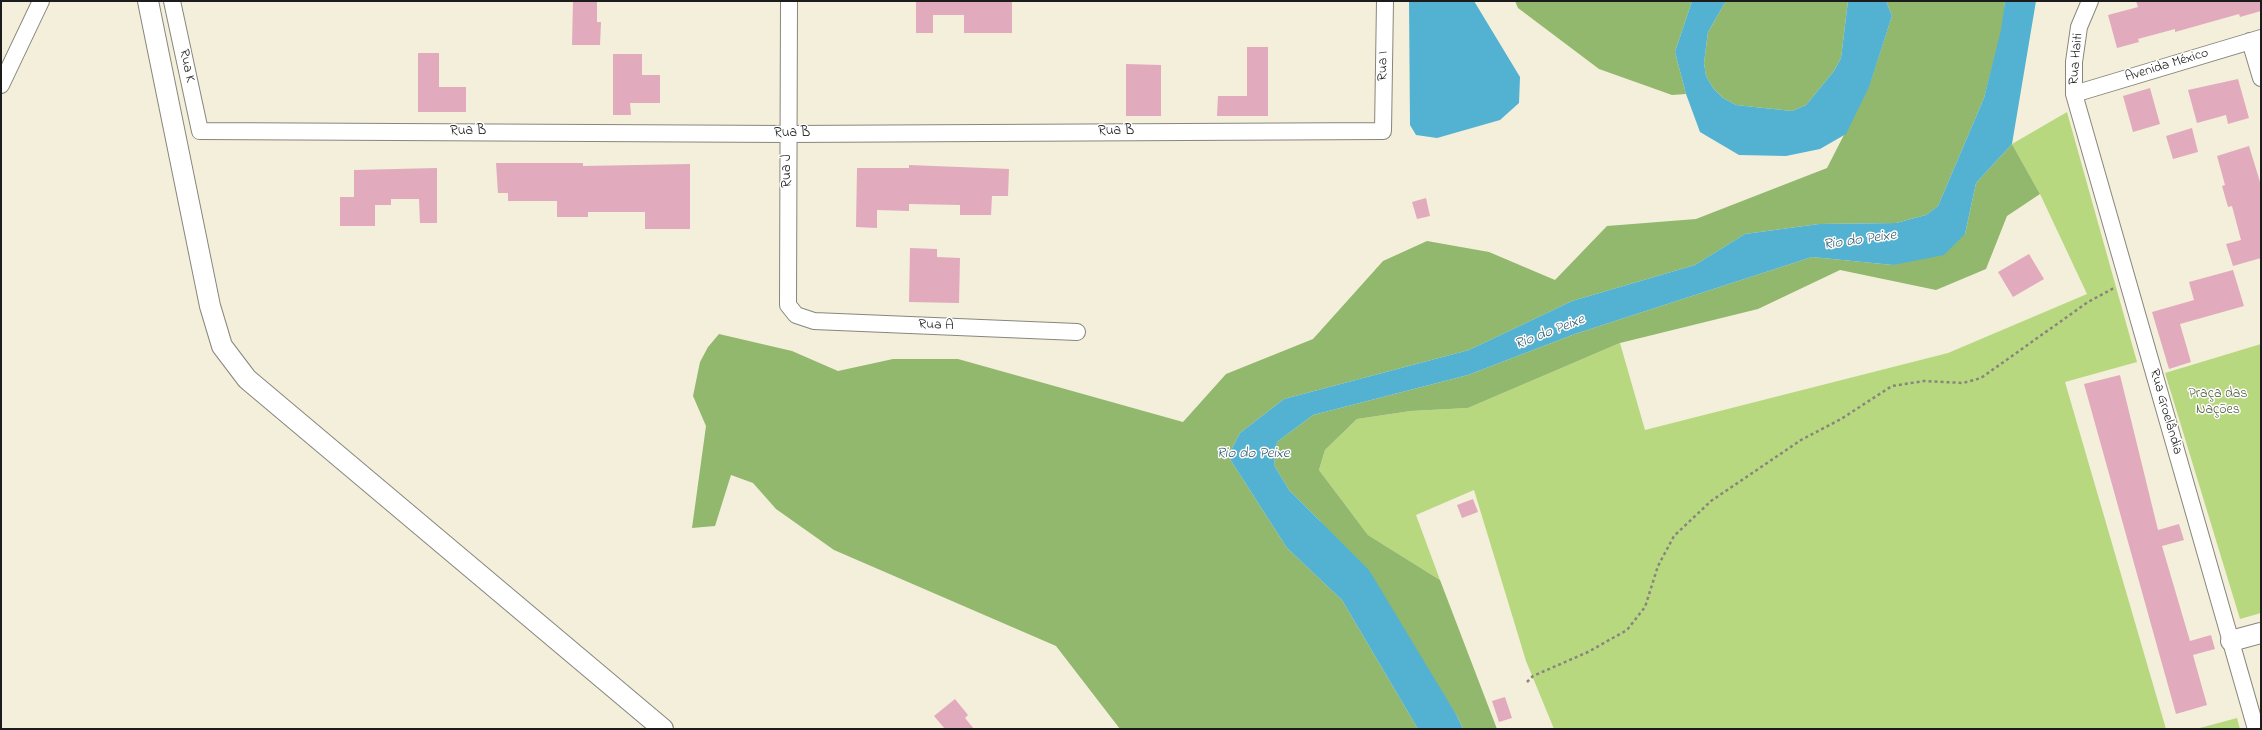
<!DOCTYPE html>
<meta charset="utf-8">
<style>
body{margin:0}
#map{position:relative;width:2262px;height:730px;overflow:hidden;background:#f3efdb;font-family:"Indie Flower",sans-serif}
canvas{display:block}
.frame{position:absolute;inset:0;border:2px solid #1c1c1c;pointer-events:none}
</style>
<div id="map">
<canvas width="2262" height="730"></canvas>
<div class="frame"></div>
</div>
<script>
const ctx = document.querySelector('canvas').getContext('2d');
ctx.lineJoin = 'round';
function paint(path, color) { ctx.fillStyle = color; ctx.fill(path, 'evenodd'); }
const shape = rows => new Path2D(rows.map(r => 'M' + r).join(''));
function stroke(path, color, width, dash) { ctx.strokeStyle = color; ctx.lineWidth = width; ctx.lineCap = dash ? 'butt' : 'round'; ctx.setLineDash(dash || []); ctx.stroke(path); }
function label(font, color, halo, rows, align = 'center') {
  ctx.font = font + ' "Indie Flower",sans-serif'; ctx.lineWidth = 3; ctx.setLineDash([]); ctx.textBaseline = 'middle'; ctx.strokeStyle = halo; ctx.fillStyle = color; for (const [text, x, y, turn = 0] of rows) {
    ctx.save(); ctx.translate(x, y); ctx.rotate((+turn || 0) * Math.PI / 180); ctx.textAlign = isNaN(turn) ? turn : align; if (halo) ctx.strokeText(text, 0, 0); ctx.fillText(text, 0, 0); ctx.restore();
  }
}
const green = shape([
 [2067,112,2137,362,2065,382,2166,729,1554,729,1526,661,1474,490,1416,515,1440,580,1368,535,1319,470,1325,450,1357,419,1411,411,1468,408,1620,343,1645,430,1948,353,2087,294,2040,194,2012,144],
 [2261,344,2261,613,2240,619,2165,373],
 [2237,718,2240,729,2196,729]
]);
const forest = shape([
 [1515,1,1692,1,1675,52,1686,94,1672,95,1599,69,1518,8],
 [1726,1,1848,1,1841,58,1834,71,1806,105,1792,111,1736,105,1723,98,1713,88,1706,76,1704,63,1708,32],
 [1886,1,2005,1,2002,30,1984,98,1938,206,1926,215,1896,223,1819,224,1745,234,1695,265,1572,301,1469,350,1284,399,1240,433,1228,456,1287,548,1342,600,1418,729,1120,729,1056,646,834,550,776,509,753,483,731,475,715,526,692,528,706,426,693,396,700,362,708,347,719,334,792,351,838,371,893,359,958,359,1183,422,1226,374,1313,339,1383,261,1427,241,1489,252,1555,280,1607,226,1696,219,1827,168,1869,86,1892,16],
 [2012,144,2040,194,2007,216,1986,269,1936,290,1840,270,1758,309,1620,343,1468,408,1411,411,1357,419,1325,450,1319,470,1368,535,1440,580,1497,729,1463,729,1457,716,1320,521,1289,490,1274,465,1277,442,1313,415,1468,375,1575,334,1812,257,1893,265,1965,234,1976,183]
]);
const water = shape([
 [1409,1,1474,1,1520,77,1519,103,1500,120,1437,138,1416,135,1410,125],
 [1692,1,1726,1,1708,32,1704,63,1706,76,1713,88,1723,98,1736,105,1792,111,1806,105,1834,71,1841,58,1848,1,1886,1,1892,16,1869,87,1846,134,1820,149,1786,156,1739,155,1700,132,1686,94,1675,52],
 [2005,1,2036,1,2012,144,1976,183,1965,234,1944,255,1893,265,1812,257,1575,334,1468,375,1313,415,1277,442,1274,465,1289,490,1369,570,1457,716,1463,729,1418,729,1342,600,1287,548,1228,456,1240,433,1284,399,1469,350,1572,301,1695,265,1745,234,1819,224,1896,223,1926,215,1938,206,1984,98,2001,30]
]);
const building = shape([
 [573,1,597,1,597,22,601,22,600,45,572,45],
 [916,1,1012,1,1012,33,964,33,964,15,933,15,933,33,916,33],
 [2136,1,2261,1,2261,11,2240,17,2239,14,2175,32,2175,29,2138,39,2139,42,2117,48,2108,15,2138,7],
 [1247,47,1268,47,1268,116,1217,116,1218,96,1247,96],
 [418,53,439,53,439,87,466,87,466,112,418,112],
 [613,54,642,54,642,75,660,75,660,103,630,103,631,115,613,115],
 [1126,64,1161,65,1161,116,1126,116],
 [2238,79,2249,118,2228,124,2226,115,2197,123,2188,90],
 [2150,88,2160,124,2133,132,2123,96],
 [2192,128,2198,152,2173,159,2166,136],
 [2249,146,2261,185,2261,258,2233,266,2226,244,2241,240,2232,206,2228,207,2222,186,2225,185,2217,156],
 [496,163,583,163,583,166,690,164,690,229,645,229,645,212,588,212,588,217,557,217,557,201,508,201,508,193,498,193],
 [909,165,1009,169,1008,196,992,196,991,215,960,215,960,205,909,204,909,211,877,210,877,228,856,227,857,168,909,168],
 [437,168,437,223,420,223,419,199,391,199,391,205,375,205,375,226,340,226,340,197,354,197,354,170],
 [1426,198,1430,216,1417,219,1412,202],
 [910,248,937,249,937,257,960,258,959,303,909,302],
 [2029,254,2044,279,2013,297,1998,272],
 [2233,270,2244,306,2180,324,2191,362,2169,369,2152,312,2194,300,2189,282],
 [2120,375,2158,530,2179,524,2184,540,2162,546,2190,641,2211,635,2215,649,2193,655,2207,705,2176,714,2084,384],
 [1473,499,1478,512,1462,518,1457,505],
 [1505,697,1512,718,1499,722,1492,701],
 [955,699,968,715,965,718,974,729,945,729,934,716]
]);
const path = shape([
 [1527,682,1533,676,1588,652,1627,630,1645,607,1658,566,1674,536,1711,501,1801,440,1841,419,1892,386,1924,381,1963,383,1981,378,2088,302,2114,288]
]);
const minor = shape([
 [172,1,200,131,788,134,1383,131,1385,1],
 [789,1,788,305,796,315,814,321,1077,332],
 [2090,1,2079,27,2074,62,2074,94,2256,729],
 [2250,41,2261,78],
 [1,85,41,1],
 [2074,94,2261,38]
]);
const tertiary = shape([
 [148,1,210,306,222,346,247,379,663,729],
 [2231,641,2261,633]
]);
const streetNames = [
 ["Rua Haiti",2077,59,-85],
 ["Rua K",186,66,78],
 ["Rua I",1384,66,-89],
 ["Avenida México",2167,66,-17],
 ["Rua B",468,132],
 ["Rua B",1116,132],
 ["Rua B",792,134],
 ["Rua J",788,171,-90],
 ["Rua A",936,326,2],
 ["Rua Groelândia",2165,412,74]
];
const parkNames = [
 ["Praça das",2218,395],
 ["Nações",2218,411]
];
const waterNames = [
 ["Rio do Peixe",1860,241,-8],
 ["Rio do Peixe",1550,333,-21],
 ["Rio do Peixe",1253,455]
];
paint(green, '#b8d880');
paint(forest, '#92b86e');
paint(water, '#53b1d1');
paint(building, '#e2aabd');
stroke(minor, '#88867c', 18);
stroke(tertiary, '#88867c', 22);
stroke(path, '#88867c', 2.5, [3, 3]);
stroke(minor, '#fff', 16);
stroke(tertiary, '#fff', 20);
label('14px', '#1c1c1c', '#fff', streetNames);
label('14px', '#535e3f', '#fff', parkNames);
label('italic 15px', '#355f6d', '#fff', waterNames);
</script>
